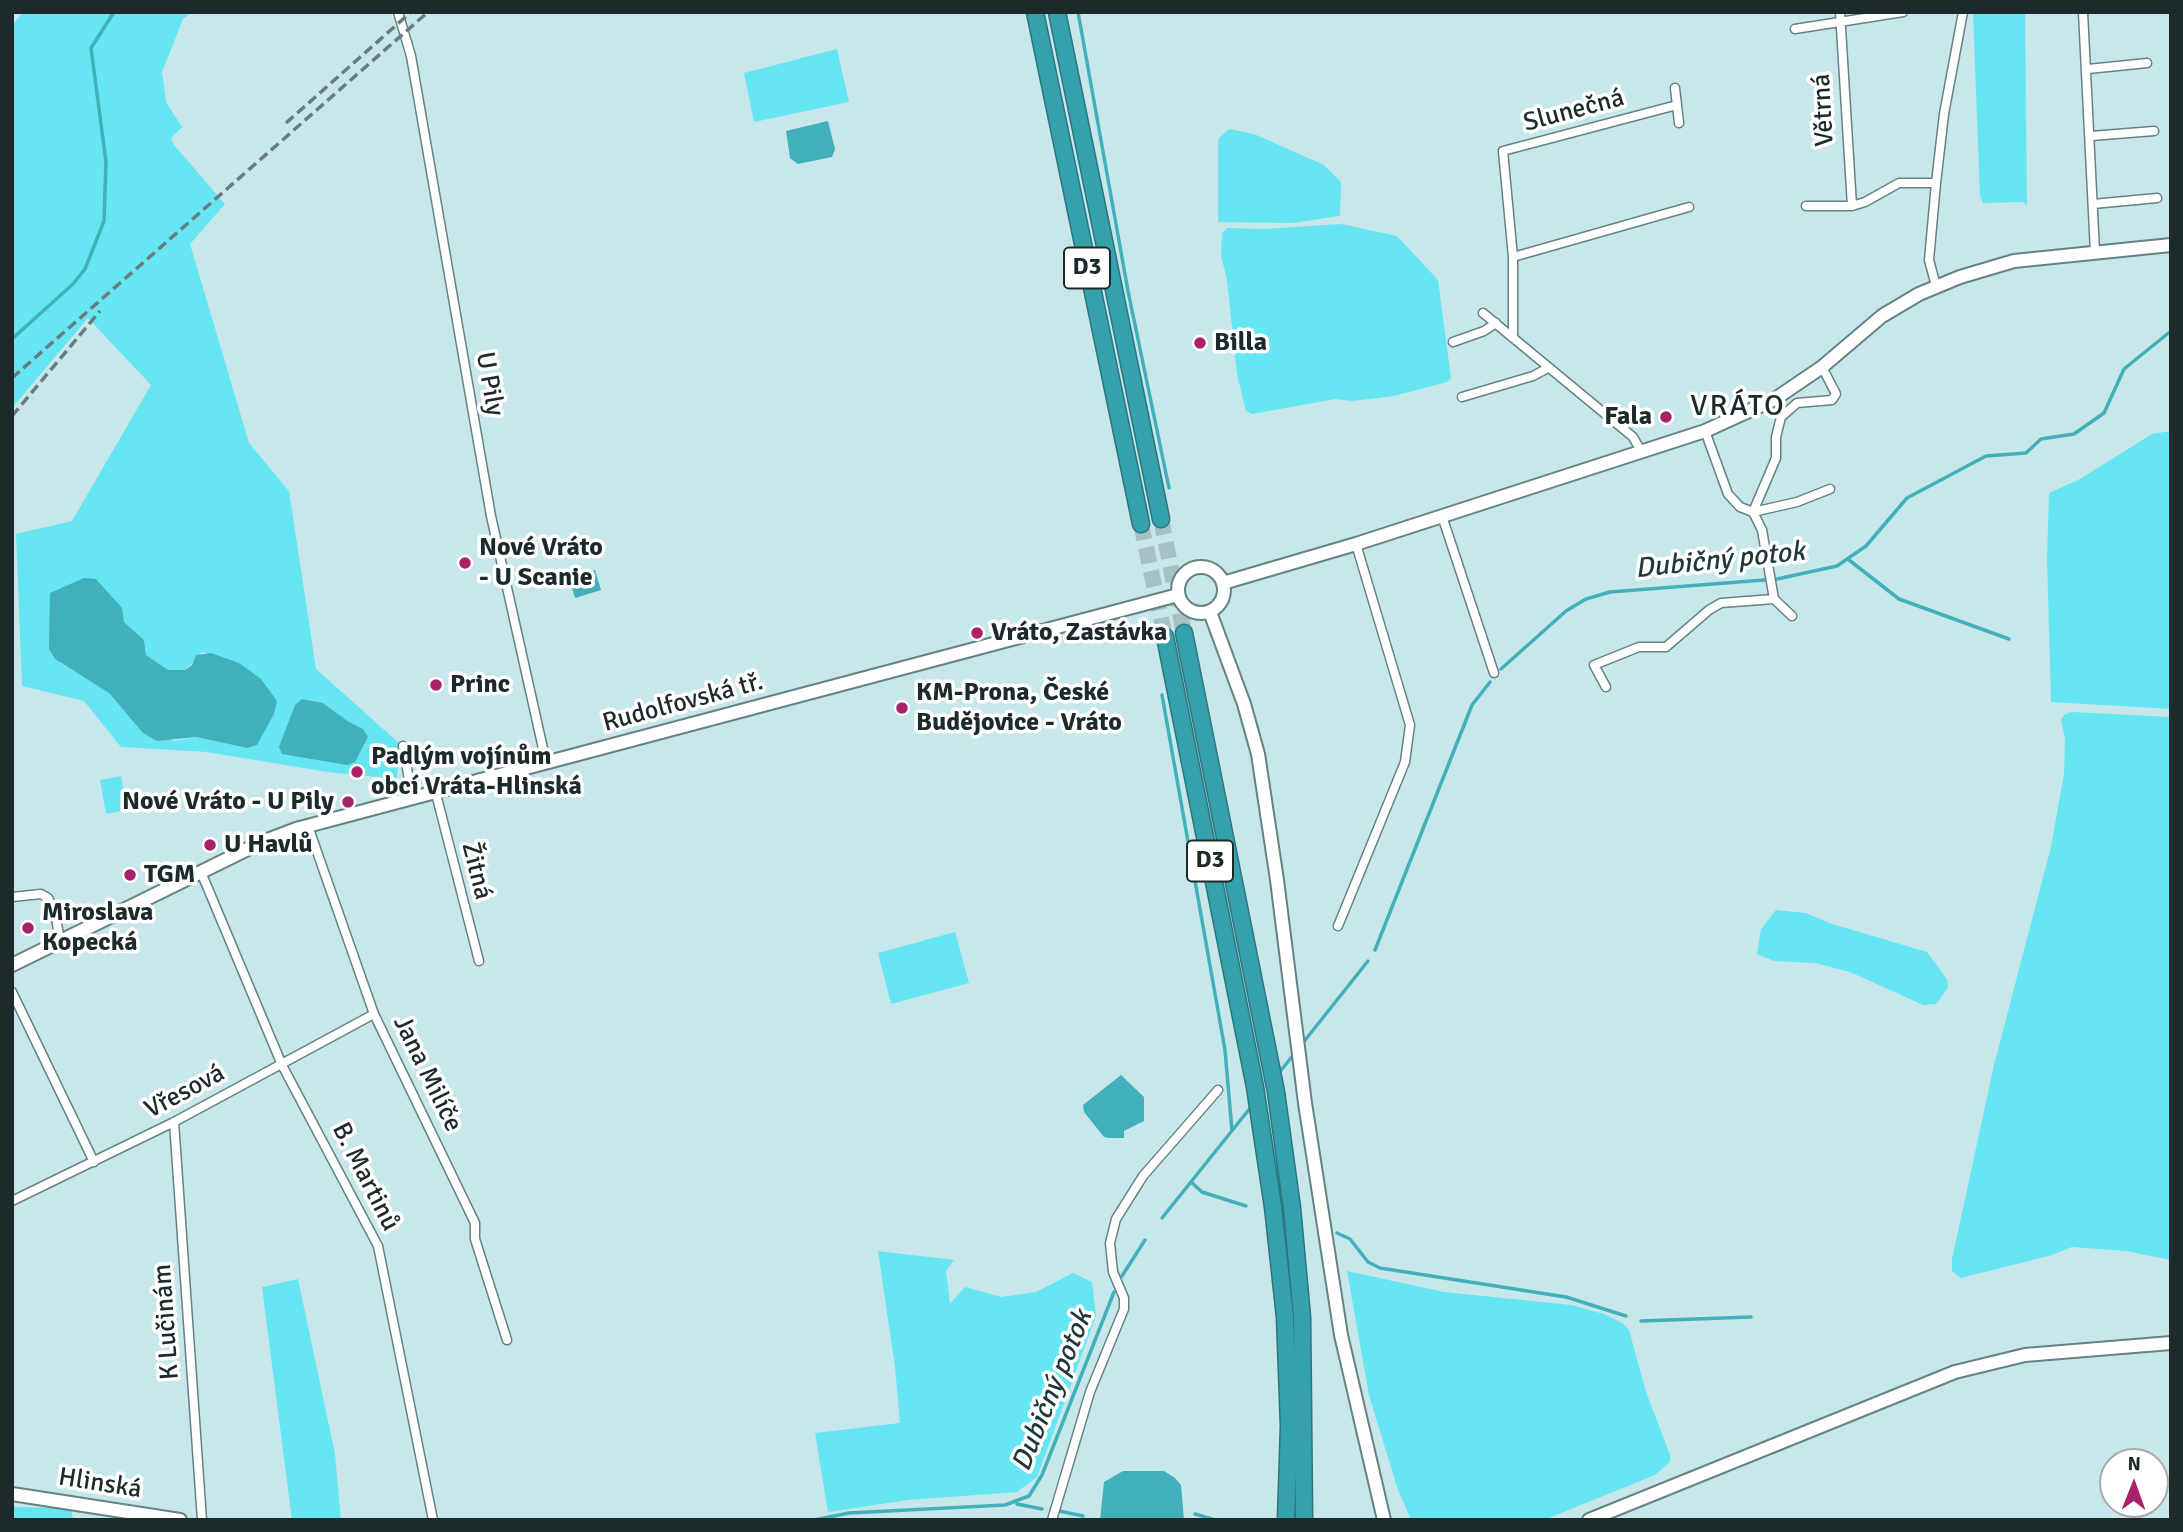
<!DOCTYPE html>
<meta charset="utf-8">
<style>
body{margin:0}
#map{position:relative;width:2183px;height:1532px;overflow:hidden;background:#c8e7eb;font-family:Signika,sans-serif}
canvas{display:block}
.frame{position:absolute;inset:0;border:14px solid #1d2a2b;pointer-events:none}
.north{position:absolute;left:2099px;top:1448px;width:70px;height:70px;box-sizing:border-box;background:#fff;border:2px solid #a5aaaa;border-radius:50%;rotate:1deg;font-size:19px;font-weight:700;line-height:28px;text-align:center;color:#1d2a2b}
.north::after{content:'';display:block;margin:auto;width:24px;height:32px;background:#a92169;clip-path:polygon(50% 0,100% 100%,50% 72%,0 100%)}
</style>
<div id="map">
<canvas width="2183" height="1532"></canvas>
<div class="frame"></div>
<div class="north">N</div>
</div>
<script>
const ctx = document.querySelector('canvas').getContext('2d');
ctx.lineJoin = 'round';
function paint(path, color) { ctx.fillStyle = color; ctx.fill(path, 'evenodd'); }
const shape = rows => new Path2D(rows.map(r => 'M' + r).join(''));
function stroke(path, color, width, dash) { ctx.strokeStyle = color; ctx.lineWidth = width; ctx.lineCap = dash ? 'butt' : 'round'; ctx.setLineDash(dash || []); ctx.stroke(path); }
function label(font, color, halo, rows, align = 'center') {
  ctx.font = font + ' Signika,sans-serif'; ctx.lineWidth = 7; ctx.setLineDash([]); ctx.textBaseline = 'middle'; ctx.strokeStyle = halo; ctx.fillStyle = color; for (const [text, x, y, turn = 0] of rows) {
    ctx.save(); ctx.translate(x, y); ctx.rotate((+turn || 0) * Math.PI / 180); ctx.textAlign = isNaN(turn) ? turn : align; if (halo) ctx.strokeText(text, 0, 0); ctx.fillText(text, 0, 0); ctx.restore();
  }
}
const green = shape([
 [23,12,192,12,183,19,162,72,166,102,182,127,171,138,174,145,225,204,190,244,249,443,289,491,316,669,400,744,397,779,328,772,207,752,121,747,84,701,22,686,16,534,72,521,151,385,88,318,12,408,12,26],
 [96,579,121,608,124,622,144,640,146,655,168,670,185,670,202,652,239,663,257,745,247,748,196,737,174,741,124,711,109,693,91,680,60,663],
 [302,699,323,703,349,722,363,729,368,737],
 [1973,12,2025,12,2027,206,2023,202,1983,203,1980,196],
 [837,49,849,102,754,122,744,73],
 [1229,129,1254,134,1324,165,1341,182,1340,216,1292,223,1218,222,1218,145,1219,138],
 [1341,224,1397,236,1438,280,1451,378,1447,382,1394,396,1352,401,1335,399,1252,414,1246,411,1237,374,1227,279,1221,256,1222,233,1227,228,1265,229],
 [2171,431,2171,709,2051,702,2047,558,2049,493,2080,479,2152,434],
 [2072,712,2171,717,2171,1260,2126,1251,2072,1247,2049,1256,1961,1278,1952,1271,1952,1259,1994,1065,2051,847,2064,774,2065,739,2061,720,2064,715],
 [121,776,127,810,106,814,100,780],
 [1776,910,1806,913,1829,923,1927,952,1947,979,1948,988,1936,1004,1923,1005,1850,972,1815,963,1774,961,1757,954,1761,929],
 [955,932,969,983,891,1004,878,953],
 [878,1251,954,1260,946,1271,950,1304,965,1287,1001,1297,1036,1292,1073,1273,1092,1282,1096,1316,1037,1477,1017,1492,908,1500,828,1512,815,1433,900,1423,895,1367],
 [1347,1271,1444,1292,1571,1305,1604,1314,1622,1323,1629,1330,1646,1392,1670,1455,1670,1462,1655,1475,1544,1520,1411,1520,1397,1487,1369,1395],
 [298,1279,335,1454,341,1520,292,1520,262,1287],
 [12,1507,71,1508,73,1520,12,1520]
]);
const water = shape([
 [828,121,835,149,832,157,798,164,790,158,786,131],
 [595,570,601,590,575,598,569,578],
 [84,578,96,579,122,608,124,622,144,640,146,655,168,670,185,670,192,665,196,655,211,653,239,663,261,679,277,701,274,714,257,745,247,748,196,737,157,741,143,733,109,693,55,659,49,649,50,593],
 [302,699,323,703,349,722,363,729,368,737,355,762,347,765,282,754,279,747,295,705],
 [1121,1075,1144,1097,1144,1121,1124,1131,1124,1138,1109,1138,1104,1137,1084,1112,1083,1105],
 [1123,1471,1164,1471,1175,1478,1181,1485,1184,1520,1100,1520,1104,1482]
]);
const stream = shape([
 [1078,12,1128,291,1169,488],
 [12,339,73,284,85,269,104,221,106,162,91,48,114,12],
 [1849,560,1899,599,2009,639],
 [1501,669,1566,611,1586,599,1610,592,1777,579,1837,566,1866,546,1907,498,1986,456,2026,453,2041,439,2074,434,2104,413,2124,369,2171,331],
 [1162,695,1225,1050,1232,1131],
 [1375,950,1472,705,1490,682],
 [1302,1044,1368,961],
 [1278,1074,1295,1053],
 [1191,1182,1202,1192,1246,1206],
 [1162,1218,1251,1107],
 [1337,1233,1350,1239,1368,1262,1380,1268,1566,1297,1626,1316],
 [1122,1276,1145,1240],
 [1641,1321,1751,1317],
 [1017,1504,1042,1509],
 [1059,1511,1083,1516],
 [1195,1514,1215,1520],
 [814,1520,849,1513,1005,1505,1029,1496,1042,1475,1114,1292]
]);
const highwayTunnel = shape([
 [1161,519,1184,633],
 [1141,524,1165,637]
]);
const street = shape([
 [398,12,411,56,491,516,546,762],
 [1840,12,1852,206],
 [2083,12,2095,252],
 [1795,29,1903,12],
 [2088,69,2147,63],
 [1675,88,1679,123],
 [2091,136,2154,131],
 [2093,204,2157,198],
 [1806,206,1852,206,1865,202,1899,183,1936,183],
 [1513,257,1689,207],
 [1936,286,1929,260,1936,183,1944,114,1963,12],
 [1483,313,1633,437,1642,453],
 [1513,338,1513,257,1503,151,1677,105],
 [1453,342,1484,331,1496,323],
 [1462,397,1533,376,1548,368],
 [1705,431,1728,494,1740,507,1753,512,1762,530,1774,599,1792,616],
 [1753,512,1776,458,1776,437,1781,417,1797,403,1832,400,1836,394,1822,367],
 [1753,512,1797,502,1830,489],
 [1442,516,1494,673],
 [1606,687,1594,665,1639,647,1666,647,1709,610,1721,603,1774,599],
 [403,746,412,796],
 [435,790,479,961],
 [308,826,374,1014,475,1223,475,1239,507,1340],
 [201,872,282,1065,378,1246,433,1520],
 [12,897,41,894,48,898,55,912,60,941],
 [1338,926,1405,762,1410,725,1356,544],
 [12,992,94,1162],
 [174,1122,202,1520],
 [12,1201,174,1122,374,1014],
 [1052,1520,1090,1392,1124,1309,1124,1298,1113,1272,1110,1243,1116,1219,1143,1176,1218,1090]
]);
const secondary = shape([
 '1178 590a23 23 0 1 1 46 0a23 23 0 1 1-46 0Z',
 [1223,583,1356,544,1705,431,1775,399,1822,367,1882,316,1919,294,1960,277,2014,261,2171,245],
 [1210,612,1244,704,1258,754,1277,880,1305,1103,1341,1335,1384,1520],
 [12,965,262,842,296,829,1178,595],
 [12,1494,180,1520],
 [1589,1520,1955,1372,2025,1355,2171,1343]
]);
const highway = shape([
 [1035,12,1141,524],
 [1057,12,1161,519],
 [1184,633,1276,1092,1292,1208,1302,1317,1304,1520],
 [1165,637,1255,1087,1273,1207,1285,1317,1289,1426,1286,1520]
]);
const rail = shape([
 [286,123,411,12],
 [12,378,428,12],
 [12,416,100,311]
]);
const markers = [
 [1200,343,7,"#a92169"],
 [1666,417,7,"#a92169"],
 [465,563,7,"#a92169"],
 [977,633,7,"#a92169"],
 [436,685,7,"#a92169"],
 [902,708,7,"#a92169"],
 [357,772,7,"#a92169"],
 [348,802,7,"#a92169"],
 [210,845,7,"#a92169"],
 [130,875,7,"#a92169"],
 [28,928,7,"#a92169"]
];
const shields = [
 [1087,268,46],
 [1210,861,46]
];
const shieldNames = [
 ["D3",1087,268],
 ["D3",1210,861]
];
const streetNames = [
 ["Větrná",1824,110,-93],
 ["Slunečná",1574,111,-15],
 ["U Pily",489,384,80],
 ["Rudolfovská tř.",683,703,-15],
 ["Žitná",476,871,76],
 ["Jana Milíče",427,1074,64],
 ["Vřesová",185,1092,-28],
 ["B. Martinů",365,1177,63],
 ["K Lučinám",167,1322,-94],
 ["Hlinská",100,1484,9]
];
const poiNames = [
 ["Billa",1214,343],
 ["Fala",1652,417,"right"],
 ["Nové Vráto",479,548],
 ["- U Scanie",479,578],
 ["Vráto, Zastávka",991,633],
 ["Princ",450,685],
 ["KM-Prona, České",916,693],
 ["Budějovice - Vráto",916,723],
 ["Padlým vojínům",371,757],
 ["obcí Vráta-Hlinská",371,787],
 ["Nové Vráto - U Pily",334,802,"right"],
 ["U Havlů",224,845],
 ["TGM",144,875],
 ["Miroslava",42,913],
 ["Kopecká",42,943]
];
const waterNames = [
 ["Dubičný potok",1720,561,-6],
 ["Dubičný potok",1053,1391,-68]
];
const quarterNames = [
 ["VRÁTO",1738,407]
];
paint(green, '#65e6f2');
paint(water, '#41b0bb');
stroke(stream, '#41b0bb', 3.5);
stroke(highwayTunnel, '#a6c1c5', 16, [16, 8]);
stroke(street, '#658285', 11);
stroke(secondary, '#658285', 16);
stroke(highway, '#2d777f', 19);
stroke(street, '#fff', 8);
stroke(secondary, '#fff', 12);
stroke(highway, '#35a1ac', 16);
stroke(rail, '#687d80', 3.5, [10, 5]);
for (const [x, y, r, color] of markers) { const dot = new Path2D(); dot.arc(x, y, r, 0, 2 * Math.PI); ctx.fillStyle = color; ctx.fill(dot); stroke(dot, '#fff', 2.5); }
for (const [x, y, w] of shields) { const box = new Path2D(); box.roundRect(x - w / 2, y - 20.5, w, 41, 5); ctx.fillStyle = '#fff'; ctx.fill(box); stroke(box, '#1d2a2b', 2); }
label('bold 24px', '#1d2a2b', null, shieldNames);
label('26px', '#1d2a2b', '#fff', streetNames);
label('bold 26px', '#1d2a2b', '#fff', poiNames, 'left');
label('italic 28px', '#20383b', '#fff', waterNames);
ctx.letterSpacing = '2px';
label('30px', '#1d2a2b', '#fff', quarterNames);
ctx.letterSpacing = '0px';
</script>
